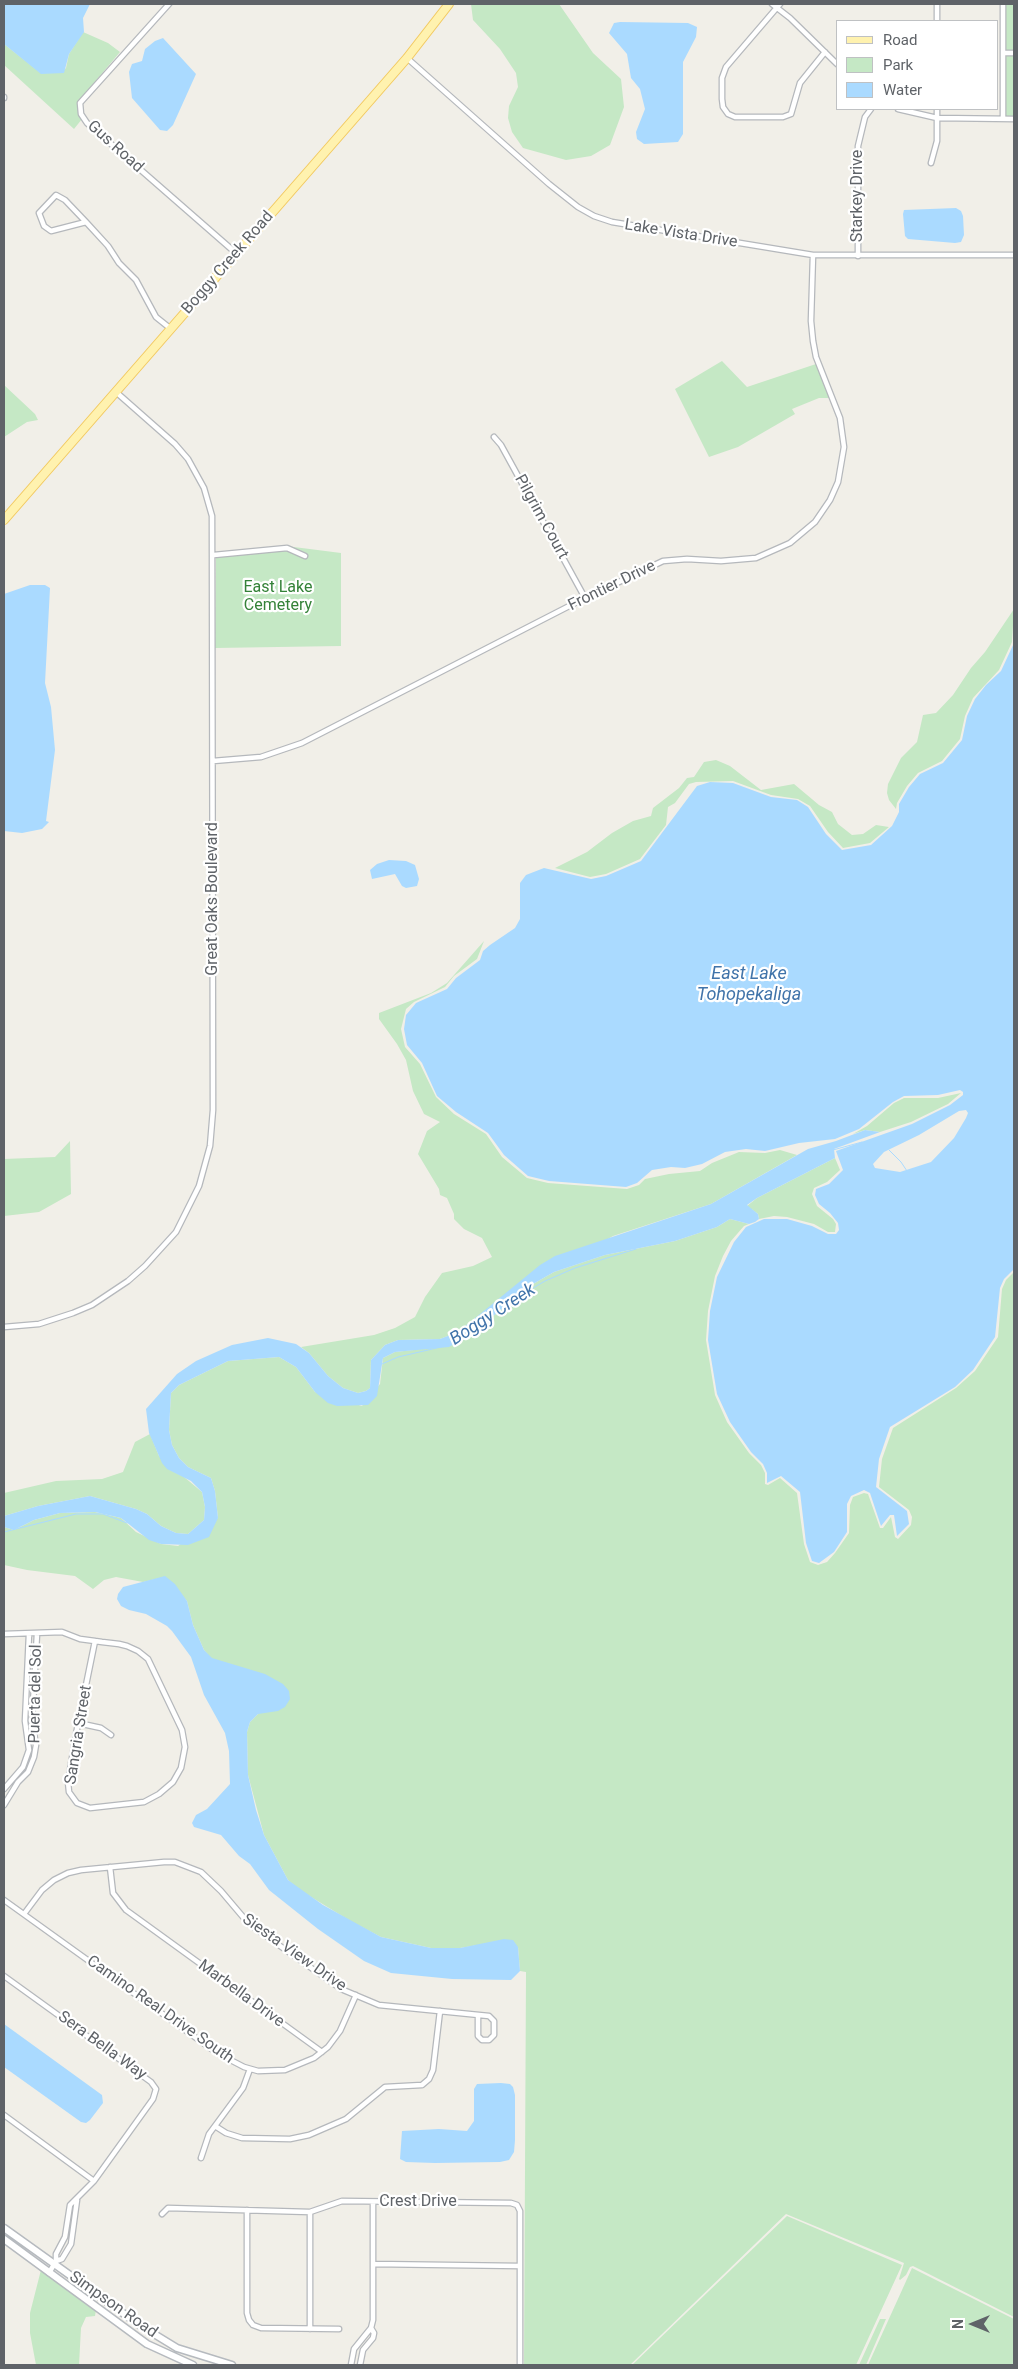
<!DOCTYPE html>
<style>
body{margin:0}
#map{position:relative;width:1018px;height:2369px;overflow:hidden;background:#f1efe8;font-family:Roboto,sans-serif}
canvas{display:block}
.frame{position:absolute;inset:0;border:5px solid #5f6368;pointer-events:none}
.legend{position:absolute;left:836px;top:20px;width:162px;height:90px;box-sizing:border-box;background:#fff;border:1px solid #bfc1c3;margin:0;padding:6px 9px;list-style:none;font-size:15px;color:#5f6368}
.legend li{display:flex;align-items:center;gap:10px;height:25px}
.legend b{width:25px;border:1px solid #bfc1c3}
.north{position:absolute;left:948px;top:2299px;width:50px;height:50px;-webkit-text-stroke:4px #fff;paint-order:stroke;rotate:270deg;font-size:14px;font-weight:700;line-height:20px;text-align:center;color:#5f6368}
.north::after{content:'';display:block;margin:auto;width:18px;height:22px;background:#5f6368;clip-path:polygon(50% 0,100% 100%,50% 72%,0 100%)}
</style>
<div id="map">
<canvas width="1018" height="2369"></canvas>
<div class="frame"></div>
<ul class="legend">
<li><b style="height:6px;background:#fff2af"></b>Road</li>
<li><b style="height:14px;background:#c5e8c5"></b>Park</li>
<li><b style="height:14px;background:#aadaff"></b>Water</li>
</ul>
<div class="north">N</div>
</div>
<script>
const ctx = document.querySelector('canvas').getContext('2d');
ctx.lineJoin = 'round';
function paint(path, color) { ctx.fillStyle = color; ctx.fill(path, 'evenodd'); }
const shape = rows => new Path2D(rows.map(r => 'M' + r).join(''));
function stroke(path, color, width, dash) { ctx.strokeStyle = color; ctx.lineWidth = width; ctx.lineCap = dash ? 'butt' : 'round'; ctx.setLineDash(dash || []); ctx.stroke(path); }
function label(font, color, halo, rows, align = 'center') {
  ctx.font = font + ' Roboto,sans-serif'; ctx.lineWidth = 4.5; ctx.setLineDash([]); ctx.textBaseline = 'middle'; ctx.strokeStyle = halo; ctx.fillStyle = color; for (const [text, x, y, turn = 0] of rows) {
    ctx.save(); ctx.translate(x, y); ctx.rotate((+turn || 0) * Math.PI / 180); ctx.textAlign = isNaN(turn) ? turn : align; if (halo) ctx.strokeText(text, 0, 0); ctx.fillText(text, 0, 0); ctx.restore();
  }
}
const green = shape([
 [471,4,559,4,593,53,621,79,624,107,610,145,591,156,566,160,523,148,512,132,508,118,509,106,518,87,516,73,500,49,473,20],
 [1006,4,1014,4,1014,51,1006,51],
 [83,32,108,43,120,52,78,102,78,114,82,119,74,129,4,65,4,44,41,73,61,73,66,68,69,54],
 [1006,56,1014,56,1014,117,1006,117],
 [722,361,747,387,816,364,830,398,819,398,792,409,795,414,738,447,709,457,675,389],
 [4,385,35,414,38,420,27,422,4,437],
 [286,546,341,553,341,646,215,648,216,552],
 [1014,609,1012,642,999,670,973,698,965,716,960,739,942,761,918,773,907,786,897,803,896,809,889,800,887,793,888,784,901,758,917,742,923,715,936,713,953,695,971,668,985,652],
 [716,760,730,766,761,790,794,784,819,805,832,812,838,824,852,835,863,834,876,825,889,827,870,843,843,848,828,832,810,806,798,799,771,795,733,781,696,782,689,784,675,803,668,807,666,825,640,859,606,874,590,877,555,868,587,852,612,833,633,821,651,816,653,808,679,788,687,778,694,777,704,762],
 [484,941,477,959,454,976,445,987,414,1002,406,1009,401,1029,405,1047,420,1064,436,1097,454,1114,486,1134,502,1157,527,1178,548,1183,627,1189,639,1185,645,1179,669,1174,700,1171,712,1163,739,1152,765,1153,780,1150,797,1155,711,1204,613,1236,496,1302,458,1332,440,1339,398,1340,385,1345,371,1360,370,1388,366,1391,358,1393,343,1388,328,1376,309,1353,301,1347,374,1335,395,1328,415,1317,425,1297,442,1273,473,1266,492,1257,482,1238,464,1229,454,1219,454,1214,447,1198,440,1195,439,1189,418,1154,427,1131,440,1122,424,1114,413,1091,406,1060,397,1044,379,1019,379,1013,431,993,447,983],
 [961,1093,948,1104,911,1122,880,1132,865,1130,853,1134,867,1126,894,1103,904,1098,938,1098],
 [70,1141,71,1194,39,1212,4,1216,4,1159,55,1157],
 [835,1158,840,1170,827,1182,814,1188,812,1194,817,1206,833,1219,836,1224,835,1232,828,1232,814,1224,787,1217,774,1216,759,1219,758,1214,747,1206,757,1198],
 [730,1219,749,1224,744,1226,731,1241,723,1256,715,1276,708,1311,706,1340,715,1395,727,1422,749,1453,761,1465,765,1473,765,1484,768,1485,780,1478,797,1493,804,1544,810,1562,818,1565,827,1562,835,1553,849,1533,850,1505,853,1497,864,1493,868,1494,880,1528,883,1528,891,1517,895,1537,898,1539,911,1525,912,1517,909,1510,879,1487,882,1459,893,1428,956,1388,975,1371,998,1337,1002,1289,1006,1280,1014,1272,1014,2317,913,2266,910,2267,906,2275,900,2280,899,2279,904,2263,786,2214,630,2365,524,2365,526,1972,520,1971,518,1947,491,1943,460,1948,431,1948,381,1937,352,1922,298,1889,288,1880,264,1835,248,1775,247,1732,250,1722,258,1714,204,1650,193,1625,187,1601,165,1577,143,1582,116,1577,104,1580,93,1589,75,1576,27,1570,4,1565,4,1527,14,1530,34,1520,60,1513,95,1512,121,1518,136,1532,161,1544,178,1546,218,1518,215,1491,211,1478,188,1467,179,1458,172,1445,169,1430,171,1393,179,1385,228,1361,279,1357,296,1367,315,1392,362,1406,380,1384,383,1358,395,1352,413,1350,487,1321,533,1284,554,1272,605,1255,675,1241,717,1227],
 [150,1434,159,1456,202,1492,205,1507,204,1520,188,1534,176,1533,161,1526,147,1514,136,1509,90,1496,38,1506,4,1516,4,1493,56,1481,102,1479,123,1472,135,1442],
 [787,2216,902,2265,856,2365,632,2365],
 [42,2266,96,2310,95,2316,86,2317,81,2328,79,2365,36,2365,30,2333,30,2313],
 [912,2268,1014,2319,1014,2365,868,2365],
 [880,2319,886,2319,866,2365,859,2365]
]);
const water = shape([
 [4,4,90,4,83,18,84,32,69,54,64,73,41,74,4,44],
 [620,22,688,23,697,27,696,37,683,62,683,134,678,142,644,144,637,139,636,132,645,109,640,89,631,78,627,54,609,33,614,23],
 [163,38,196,74,173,125,167,131,160,130,132,98,129,72,132,64,142,61,145,49,155,41],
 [956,208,961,211,963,216,964,235,961,242,955,243,908,239,905,236,903,214,904,210],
 [30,585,45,585,50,588,45,683,51,707,55,750,46,821,49,822,42,829,22,833,4,831,4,594],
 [1014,643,1014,1269,1004,1279,1000,1288,995,1337,973,1370,955,1387,890,1427,879,1459,876,1487,907,1511,909,1524,897,1536,894,1515,890,1515,881,1526,870,1493,864,1490,851,1496,847,1504,847,1532,834,1552,819,1563,812,1561,806,1543,800,1492,781,1476,767,1483,767,1473,763,1464,751,1452,730,1422,717,1394,708,1340,710,1311,717,1277,734,1242,746,1227,764,1219,787,1219,812,1226,828,1234,836,1234,839,1230,838,1223,830,1213,819,1204,815,1195,816,1189,829,1184,843,1170,836,1151,912,1124,950,1105,963,1095,963,1092,960,1090,938,1095,904,1096,893,1102,859,1129,835,1139,799,1143,765,1151,746,1149,725,1152,702,1164,685,1168,671,1167,652,1170,637,1183,626,1187,549,1181,528,1176,504,1155,488,1133,456,1112,437,1096,422,1063,407,1045,404,1029,406,1015,416,1003,447,989,456,978,480,960,483,951,490,945,515,928,520,919,520,883,526,875,544,868,591,879,606,876,641,861,697,786,710,782,733,783,771,797,797,800,808,807,826,834,842,850,871,845,892,826,899,812,899,804,909,787,920,774,943,763,962,740,967,716,975,699,986,685,1001,671],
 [966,1110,968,1113,966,1118,954,1138,931,1162,900,1172,875,1168,873,1164,884,1152,919,1135,959,1111],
 [389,860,406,861,415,865,419,879,417,886,406,888,402,886,395,874,372,879,370,870,377,864],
 [865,1130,880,1132,834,1149,835,1158,757,1198,747,1205,758,1214,759,1219,755,1222,749,1224,730,1219,717,1227,675,1241,605,1255,554,1272,533,1284,487,1321,449,1347,395,1352,383,1358,377,1396,368,1405,337,1406,328,1403,315,1392,296,1367,279,1357,228,1361,179,1385,171,1393,169,1430,172,1445,179,1458,188,1467,211,1478,215,1491,218,1518,209,1537,188,1545,161,1544,149,1540,121,1518,95,1512,60,1513,34,1520,14,1530,4,1527,4,1516,38,1506,90,1496,136,1509,147,1514,161,1526,176,1533,188,1534,204,1520,205,1507,202,1492,191,1481,167,1469,162,1463,149,1433,146,1409,177,1374,196,1361,232,1345,268,1338,296,1344,309,1353,328,1376,343,1388,358,1393,366,1391,370,1388,371,1360,385,1345,398,1340,440,1339,458,1332,540,1265,555,1256,711,1204,808,1149,836,1141],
 [165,1576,175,1584,187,1601,193,1625,204,1650,212,1658,265,1674,283,1684,289,1691,290,1699,285,1707,278,1711,258,1714,250,1722,247,1732,248,1775,256,1810,264,1835,288,1880,323,1905,381,1937,431,1948,460,1948,504,1939,513,1940,518,1947,520,1971,511,1980,452,1979,391,1973,364,1961,318,1929,269,1890,250,1864,239,1856,221,1835,194,1827,192,1823,196,1815,207,1809,230,1784,229,1751,225,1733,204,1695,191,1657,172,1631,167,1626,146,1614,129,1610,121,1606,117,1599,118,1594,123,1587],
 [4,2024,102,2095,103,2103,90,2120,86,2123,81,2122,4,2067],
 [501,2083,510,2084,513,2087,515,2095,515,2140,514,2152,509,2160,500,2162,435,2163,406,2162,400,2159,402,2131,439,2129,467,2131,474,2121,474,2089,477,2084]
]);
const stream = shape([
 [833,1150,862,1142],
 [889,1150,901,1162,907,1171],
 [516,1298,545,1281,575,1268,636,1249],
 [452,1345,463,1340,471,1332],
 [382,1364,398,1357,441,1347],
 [4,1532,76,1514,103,1514,127,1523]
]);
const minor = shape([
 [169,4,80,103,81,114,87,123,237,254],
 [772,4,790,18,837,64],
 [780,4,726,67,722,78,722,99,723,107,728,114,735,117,783,117,791,114,800,83,825,52],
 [937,21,937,4],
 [1003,53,1014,53],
 [407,58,549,184,578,207,594,216,612,222,813,255,1014,255],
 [4,98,4,97],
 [898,109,937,118,1014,119],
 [1003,119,1003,4],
 [931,163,937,141,937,109],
 [86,222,51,231,44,226,39,213,56,195,65,200,86,222,108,246,119,263,136,280,156,317,171,329],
 [858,256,858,146,865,117,871,109],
 [494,437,501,445,585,598],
 [214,555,287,548,305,556],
 [213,761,261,757,302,743,579,601,663,561,687,559,721,561,756,558,790,543,815,522,830,500,838,482,844,447,840,418,816,357,813,341,811,321,813,255],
 [4,1327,39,1324,73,1313,92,1305,128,1281,145,1266,176,1232,199,1186,210,1146,213,1110,212,516,204,488,188,459,175,444,116,392],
 [4,1634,62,1632,80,1639,95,1641,102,1642,119,1644,127,1646,138,1651,148,1659,182,1730,185,1747,181,1768,173,1782,159,1794,144,1802,90,1808,77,1803,69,1792,68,1782,76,1734,95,1641],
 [78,1723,101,1728,111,1735],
 [4,1789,23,1767,29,1750,25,1721,29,1634],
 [4,1805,18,1782,28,1772,34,1757,36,1745,32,1722,37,1634],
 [110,1867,113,1893,126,1910,322,2052],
 [4,1900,217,2053,244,2067,258,2071,285,2070,314,2058,328,2047,340,2031,356,1995],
 [24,1914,42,1890,54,1880,68,1873,81,1870,164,1862,175,1862,201,1872,221,1891,249,1924,341,1989,379,2005,489,2016,494,2021,494,2035,489,2040,482,2040,478,2036,478,2016],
 [4,1976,151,2082,156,2089,153,2099,94,2181,70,2205,65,2237,56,2254,56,2261],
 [4,2115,94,2181],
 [215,2126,226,2133,242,2138,290,2139,309,2135,346,2119,385,2087,422,2085,429,2079,433,2070,440,2011],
 [201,2158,209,2134,243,2088,250,2069],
 [247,2210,247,2313,249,2320,253,2325,261,2328,339,2329],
 [310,2212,310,2329],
 [162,2214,168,2208,310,2212,342,2201,511,2203,517,2205,520,2211,520,2365],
 [373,2264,520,2266],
 [49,2273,56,2261,62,2259,71,2244,77,2200],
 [351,2365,354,2349,371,2328,373,2320,373,2202],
 [360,2365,363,2350,373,2338,374,2333,371,2328]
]);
const secondary = shape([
 [4,2228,141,2326,177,2348,232,2365],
 [4,2239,147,2344,193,2365]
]);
const primary = shape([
 [4,520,407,58,449,4]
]);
const streetNames = [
 ["Gus Road",115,147,42],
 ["Starkey Drive",858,196,-90],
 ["Lake Vista Drive",681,234,9],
 ["Boggy Creek Road",228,263,-49],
 ["Pilgrim Court",541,517,61],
 ["Frontier Drive",612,586,-26],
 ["Great Oaks Boulevard",213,899,-90],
 ["Puerta del Sol",36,1694,-89],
 ["Sangria Street",79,1735,-81],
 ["Siesta View Drive",294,1953,35],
 ["Marbella Drive",241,1994,36],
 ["Camino Real Drive South",160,2010,35],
 ["Sera Bella Way",102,2046,36],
 ["Crest Drive",418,2202],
 ["Simpson Road",113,2305,35]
];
const parkNames = [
 ["East Lake",278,588],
 ["Cemetery",278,606]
];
const waterNames = [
 ["East Lake",749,974],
 ["Tohopekaliga",749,995],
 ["Boggy Creek",493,1315,-33]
];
paint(green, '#c5e8c5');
paint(water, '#aadaff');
stroke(stream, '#aadaff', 1);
stroke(minor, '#b5b8bc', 7);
stroke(secondary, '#b6babf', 9);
stroke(primary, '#f2c960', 10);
stroke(minor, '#fff', 4.5);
stroke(secondary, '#fff', 6);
stroke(primary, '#fff2af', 8);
label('16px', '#5f6368', '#fff', streetNames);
label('16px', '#348238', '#fff', parkNames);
label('italic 18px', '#4174aa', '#fff', waterNames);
</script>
